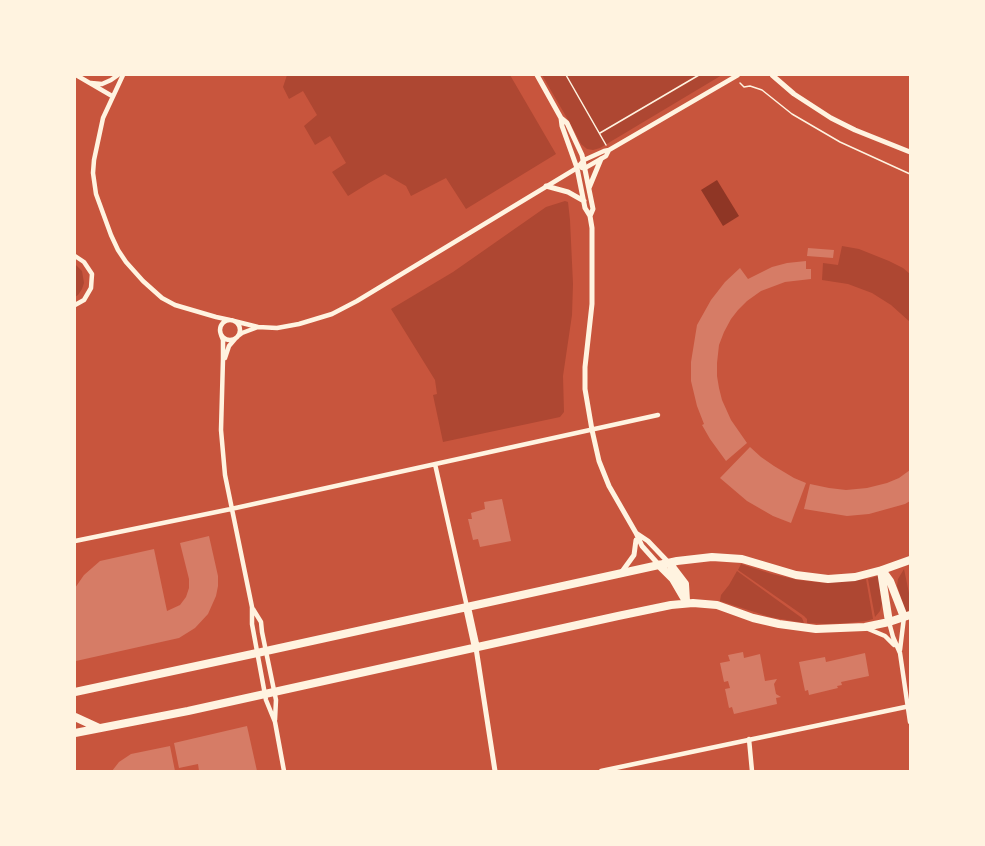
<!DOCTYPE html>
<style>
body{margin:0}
#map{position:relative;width:985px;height:846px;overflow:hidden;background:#c8553d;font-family:"Space Grotesk",sans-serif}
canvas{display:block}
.frame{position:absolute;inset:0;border:76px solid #fff3e0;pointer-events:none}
</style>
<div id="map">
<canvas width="985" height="846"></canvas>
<div class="frame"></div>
</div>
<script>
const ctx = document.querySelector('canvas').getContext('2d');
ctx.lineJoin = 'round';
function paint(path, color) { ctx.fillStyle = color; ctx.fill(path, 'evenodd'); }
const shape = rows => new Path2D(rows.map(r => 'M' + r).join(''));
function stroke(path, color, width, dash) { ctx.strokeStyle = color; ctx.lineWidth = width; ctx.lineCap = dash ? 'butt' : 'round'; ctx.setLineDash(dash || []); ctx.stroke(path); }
const green = shape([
 [287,75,510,75,556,154,466,209,446,178,411,196,406,186,385,174,369,183,348,196,332,172,346,163,330,136,315,145,304,126,317,115,303,91,289,99,283,87],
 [542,75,722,75,600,148,593,150,587,149,581,144,571,125],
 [565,201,568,202,570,220,573,284,572,315,563,376,564,412,560,417,443,442,433,395,437,394,435,380,391,309,453,272,546,207],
 [842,246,859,249,889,261,903,268,910,274,910,322,891,305,872,293,848,284,822,280,823,263,838,265],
 [75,264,82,271,84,283,82,289,78,295,75,297],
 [741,564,772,574,798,580,825,583,866,579,873,619,866,621,848,623,826,624,807,623,807,619,804,616,738,570],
 [904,569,910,598,910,610,906,612,897,586,898,579],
 [737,571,802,618,804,623,770,617,720,601,721,595,729,585],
 [878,576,882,604,880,611,875,617,868,579]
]);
const water = shape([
 [717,180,739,216,723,226,701,190]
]);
const building = shape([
 [808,248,834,250,833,258,807,256],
 [806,261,806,269,811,269,811,279,785,282,761,291,747,301,738,310,731,319,724,332,719,345,717,363,717,376,719,388,722,400,731,420,747,443,726,461,710,439,702,425,704,424,697,406,691,381,691,362,697,325,711,300,725,282,740,268,748,279,772,267,787,263],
 [750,447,761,457,774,466,794,478,806,483,791,523,773,516,747,501,720,478],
 [910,470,910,501,905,504,869,514,847,516,804,509,810,484,829,488,846,490,867,488,887,483,899,478],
 [502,499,511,541,480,547,478,539,473,540,468,519,472,519,471,513,485,509,484,502],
 [209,536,218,576,218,586,216,596,208,614,195,628,179,638,76,661,75,588,84,575,100,561,154,549,167,611,180,605,186,597,189,588,189,579,180,543],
 [743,652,744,658,760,654,765,681,777,679,774,684,776,694,781,697,776,698,777,704,734,714,732,707,729,708,725,689,730,688,728,681,724,682,720,663,730,661,728,655],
 [865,653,869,676,841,682,842,685,837,686,838,688,809,695,808,690,805,691,799,662,825,657,826,662],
 [247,726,257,771,199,771,198,764,179,768,174,743],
 [170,746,175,771,112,771,119,762,131,754]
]);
const path = shape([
 [566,75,606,145],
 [740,83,744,87,750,86,762,90,792,114,840,142,910,174],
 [600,133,699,75]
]);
const minor = shape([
 [76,75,112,96],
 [123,75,103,118,94,160,93,173,96,194,111,235,118,250,126,262,143,281,162,298,175,305,216,317,230,320],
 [91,83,102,84,111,80,118,75],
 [582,168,585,168,606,156,609,150],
 [75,256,84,262,92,274,91,288,84,300,75,305],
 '220 330a10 10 0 1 1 20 0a10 10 0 1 1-20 0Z',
 [234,321,258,327,277,328,299,324,332,314,357,301,577,168,584,160,604,151,609,150,738,75],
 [221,335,223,340,223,359,221,430,225,475,252,607,252,624,266,700,275,722,284,771],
 [238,336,242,333,258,327],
 [225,358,229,346,235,339],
 [435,464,467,607],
 [75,541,231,509,658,415],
 [253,609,261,622,262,632,276,700,275,720],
 [889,622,893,637,900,653,910,722],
 [866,628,885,636,894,645],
 [900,650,904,617],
 [749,739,752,771],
 [601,771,910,706]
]);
const tertiary = shape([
 [537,75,561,118,567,123,582,155,593,209,590,216],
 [772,75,794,94,831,118,855,130,910,152],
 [561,118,562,126,577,168,585,208,590,216,592,228,592,304,585,367,585,389,592,430,599,461,609,486,636,533,642,546,659,565],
 [546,186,568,192,584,201],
 [589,188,601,159],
 [636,533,648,541,669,563],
 [621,573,634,555,636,540],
 [476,648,495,771]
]);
const trunk = shape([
 [669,563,685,584,686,601],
 [659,565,673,579,687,603],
 [882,570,890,581,904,617],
 [881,571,889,622],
 [467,607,476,648],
 [75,692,257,653,677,561,712,557,742,559,796,575,828,579,855,577,882,570,910,560],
 [75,717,99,728],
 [75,733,188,711,618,616,671,605,693,603,717,605,753,618,779,624,816,629,865,627,889,622,910,615]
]);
paint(green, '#ae4732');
paint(water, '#8f3625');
paint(building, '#d67c66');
stroke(path, '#fff3e0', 1.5);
stroke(minor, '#fff3e0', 4.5);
stroke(tertiary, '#fff3e0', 5);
stroke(trunk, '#fff3e0', 8);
</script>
